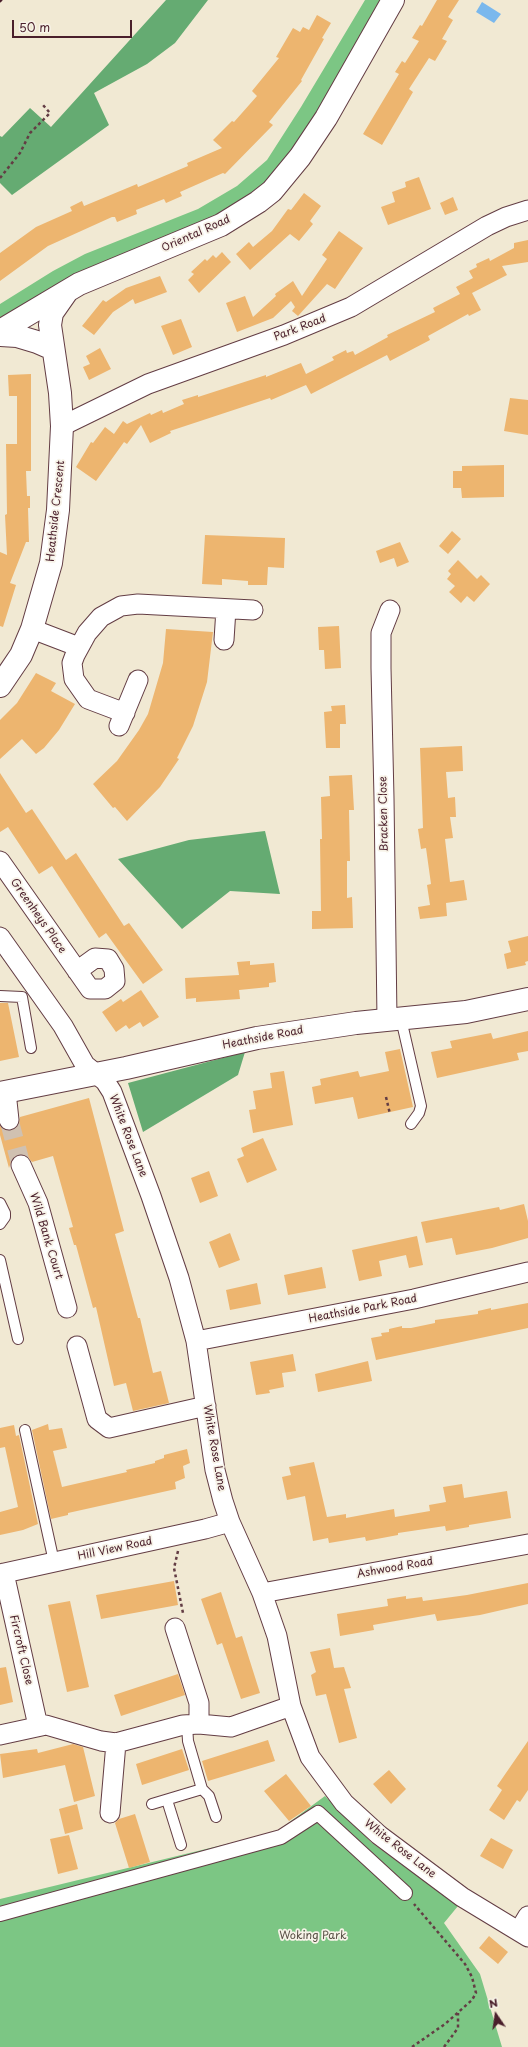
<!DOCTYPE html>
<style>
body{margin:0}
#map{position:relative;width:528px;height:2047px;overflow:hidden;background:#f1e9d3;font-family:"Playpen Sans",sans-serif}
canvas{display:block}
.north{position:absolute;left:476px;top:1995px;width:40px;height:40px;-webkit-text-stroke:3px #f7f3e8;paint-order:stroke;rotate:347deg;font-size:11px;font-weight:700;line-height:16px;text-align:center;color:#4a1f2b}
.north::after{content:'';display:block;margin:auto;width:14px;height:18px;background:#4a1f2b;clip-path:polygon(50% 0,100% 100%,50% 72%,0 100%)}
.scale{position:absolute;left:12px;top:20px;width:120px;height:18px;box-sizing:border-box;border:2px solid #4a1f2b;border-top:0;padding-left:5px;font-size:12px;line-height:14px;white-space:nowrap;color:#4a1f2b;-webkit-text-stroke:3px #f7f3e8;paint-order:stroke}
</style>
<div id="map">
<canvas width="528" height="2047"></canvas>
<div class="north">N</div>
<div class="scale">50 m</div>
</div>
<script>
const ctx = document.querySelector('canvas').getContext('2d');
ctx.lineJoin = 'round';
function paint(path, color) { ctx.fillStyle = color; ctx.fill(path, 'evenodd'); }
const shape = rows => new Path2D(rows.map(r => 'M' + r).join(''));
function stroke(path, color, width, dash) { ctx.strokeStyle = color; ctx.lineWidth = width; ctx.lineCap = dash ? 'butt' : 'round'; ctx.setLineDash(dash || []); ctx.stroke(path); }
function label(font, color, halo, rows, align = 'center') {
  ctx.font = font + ' "Playpen Sans",sans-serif'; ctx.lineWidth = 3.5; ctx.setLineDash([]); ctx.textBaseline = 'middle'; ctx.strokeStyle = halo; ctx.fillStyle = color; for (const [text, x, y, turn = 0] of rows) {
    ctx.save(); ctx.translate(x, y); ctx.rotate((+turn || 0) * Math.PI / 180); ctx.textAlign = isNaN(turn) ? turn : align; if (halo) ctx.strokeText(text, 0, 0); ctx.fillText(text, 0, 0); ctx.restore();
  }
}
const green = shape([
 [365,0,385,0,321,114,269,186,225,216,0,325,0,304,53,271,85,254,198,209,237,186,267,160,301,107],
 [325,1796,371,1842,458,1906,444,1923,480,1974,502,2047,0,2047,0,1899,276,1832]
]);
const forest = shape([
 [166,0,208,0,175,43,147,64,94,93,109,125,12,195,0,183,0,136,2,137,30,108,51,127],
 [265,831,280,894,230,891,182,929,118,859,189,840],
 [245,1052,238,1075,143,1132,128,1083]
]);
const water = shape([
 [482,2,501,14,494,23,476,12]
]);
const building = shape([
 [437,0,459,0,448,17,453,20,442,39,447,41,435,61,429,58,409,89,413,92,382,145,363,134,399,74,395,72,402,61,405,63,419,41,412,38,420,25,422,26],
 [317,15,331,23,322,38,324,39,301,80,302,81,269,122,273,125,225,174,223,173,180,192,182,196,166,203,164,199,136,210,137,214,117,222,115,217,112,217,48,246,0,281,0,253,36,227,72,211,70,207,82,201,84,206,137,184,138,187,188,166,187,163,222,148,213,140,232,121,234,122,257,96,252,91,279,58,276,57,293,28,300,32,303,27,309,30],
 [419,177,431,209,388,225,381,207,395,202,392,192,406,187,405,182],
 [304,193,321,206,310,221,313,224,299,241,290,234,250,270,236,254,249,242,253,247,272,231,288,209,291,210],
 [453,197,458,210,445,215,440,203],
 [339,231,363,248,335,289,327,284,298,316,292,311,295,307,291,301,273,318,237,332,226,303,245,296,253,317,276,296,275,294,293,281,302,296,327,259,322,255],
 [528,240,528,262,502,266,507,275,472,293,481,310,469,316,468,314,428,336,430,340,390,361,387,355,311,394,306,385,271,400,270,398,170,431,171,433,150,443,141,425,127,444,124,442,96,481,76,467,91,442,93,443,105,427,114,434,123,421,127,424,150,413,151,415,162,410,163,413,184,404,182,400,198,395,198,397,266,375,266,377,301,363,306,374,334,360,332,357,346,350,347,353,353,351,355,355,388,337,387,335,435,312,433,308,460,294,456,287,473,278,469,271,477,267,476,264,489,258,490,261,514,248,514,243],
 [222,252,231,262,199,293,188,280,194,274,191,272,205,259,207,261,213,255,216,258],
 [160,276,167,292,135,304,133,299,113,312,94,335,82,326,103,300,106,302,126,288],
 [181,319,192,347,173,355,161,326],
 [100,348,111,369,89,380,83,367,90,364,86,356],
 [31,374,31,471,26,471,27,496,30,496,30,508,28,508,29,542,26,542,10,583,16,585,3,627,0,626,0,552,7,555,5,515,7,514,6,444,17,444,17,396,9,396,8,375],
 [510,398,528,400,528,435,504,431],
 [504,465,504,497,462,498,461,488,453,488,453,471,462,471,462,466],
 [452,531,461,539,448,554,439,546],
 [205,535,285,538,284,568,268,567,267,585,248,585,248,581,222,579,222,585,202,584],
 [400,542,409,562,397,567,394,558,380,563,376,551],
 [458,560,477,579,481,575,490,584,474,602,467,596,461,603,449,592,455,586,447,579,451,574,448,571],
 [339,626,341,668,325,669,324,650,319,650,318,627],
 [166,629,213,632,207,682,193,726,177,758,179,759,160,787,127,821,115,807,113,808,93,784,117,761,139,730,148,714,163,663],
 [36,673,56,683,51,691,75,704,59,730,44,748,36,754,22,739,0,759,0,720,17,703],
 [345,705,346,724,340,724,340,748,326,748,324,712,332,711,331,706],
 [462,746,463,771,446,772,448,798,455,797,456,817,450,817,453,838,445,839,450,882,464,880,467,900,446,903,447,916,420,919,418,907,430,905,427,885,431,884,426,848,421,849,418,829,423,828,420,748],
 [0,773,26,813,32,809,66,860,76,853,124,926,129,923,163,970,143,984,106,933,99,938,52,866,39,874,8,827,0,832],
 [352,775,354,810,349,810,350,861,347,861,347,898,352,897,353,928,312,929,312,911,321,911,320,839,322,839,321,797,330,796,329,776],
 [528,936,528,961,525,962,526,965,507,969,504,954,511,952,508,941],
 [250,961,250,965,274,963,276,982,269,983,269,987,239,990,240,999,196,1002,196,998,186,999,185,978,239,975,237,962],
 [141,990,159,1017,143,1027,140,1022,129,1029,126,1025,116,1032,102,1012,121,999,123,1002],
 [0,1003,8,1003,19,1057,0,1061],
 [528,1031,528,1051,517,1053,519,1060,437,1078,431,1052,452,1048,450,1041,491,1033,493,1039],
 [400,1049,413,1107,358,1119,353,1097,315,1104,312,1087,321,1085,320,1079,358,1071,360,1077,389,1071,385,1052],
 [284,1071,293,1125,253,1133,249,1110,256,1109,253,1091,272,1088,270,1073],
 [89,1098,124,1231,115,1234,138,1318,140,1318,153,1373,161,1371,169,1403,133,1411,126,1383,114,1386,96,1307,93,1308,76,1245,74,1245,69,1228,73,1227,53,1156,32,1162,27,1156,17,1155,12,1159,9,1168,0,1135,0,1126,5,1130,15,1129,19,1124,20,1117],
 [263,1138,277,1170,247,1183,237,1159,244,1156,241,1148],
 [209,1171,218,1196,200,1203,191,1178],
 [524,1204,528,1221,528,1238,492,1248,456,1255,452,1238,426,1243,421,1222,499,1207,500,1210],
 [230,1233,240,1260,219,1268,209,1242],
 [417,1236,423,1265,409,1268,406,1255,379,1261,382,1276,359,1281,352,1250],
 [322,1267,326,1288,288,1295,284,1275],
 [257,1283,261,1304,230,1310,226,1290],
 [528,1303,528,1328,376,1360,371,1338,382,1336,381,1333,389,1332,389,1329,402,1326,402,1328,411,1328,435,1323,435,1320,478,1314,478,1311,491,1308,491,1310],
 [293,1354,296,1371,282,1373,284,1387,269,1390,270,1393,256,1395,250,1362],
 [368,1361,372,1381,318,1392,315,1374],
 [48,1424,49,1430,62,1428,67,1448,53,1451,62,1487,127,1472,126,1470,155,1463,155,1461,164,1458,164,1455,187,1449,190,1463,183,1466,185,1478,175,1482,176,1489,68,1513,68,1515,51,1519,32,1430],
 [14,1425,16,1436,19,1435,38,1524,23,1530,0,1535,0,1512,18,1507,5,1447,0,1448,0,1428],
 [314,1462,327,1517,346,1514,346,1518,394,1509,395,1517,430,1511,429,1505,446,1502,443,1487,462,1484,464,1498,507,1491,511,1518,469,1525,469,1527,446,1531,445,1526,398,1533,398,1535,366,1541,365,1537,329,1543,328,1538,313,1541,305,1496,287,1500,282,1477,291,1475,289,1467],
 [174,1581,178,1605,101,1619,96,1595],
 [528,1583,528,1604,480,1615,437,1621,435,1614,373,1625,374,1630,340,1636,337,1614,388,1606,387,1599,406,1596,406,1599,422,1597,423,1601,467,1595],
 [221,1592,236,1638,242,1636,260,1693,241,1699,222,1643,217,1645,201,1599],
 [70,1601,89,1687,67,1692,48,1605],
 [330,1648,334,1668,344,1667,351,1688,344,1689,357,1738,339,1743,326,1694,316,1696,311,1675,316,1672,310,1652],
 [6,1667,13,1702,0,1705,0,1668],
 [178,1674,185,1695,121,1716,114,1695],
 [268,1740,275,1761,208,1781,202,1761],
 [528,1741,528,1790,520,1802,517,1800,504,1820,489,1810,502,1790,497,1786],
 [73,1744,83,1747,95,1796,74,1802,65,1765,3,1778,0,1754,37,1749,38,1753],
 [182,1749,189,1770,142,1785,136,1764],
 [389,1770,406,1789,391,1804,373,1784],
 [286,1774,311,1806,289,1821,264,1791],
 [77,1804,83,1829,65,1834,59,1809],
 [135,1814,150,1862,129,1868,115,1823,119,1819],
 [69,1835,78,1869,58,1874,50,1839],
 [491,1838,513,1850,503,1869,480,1856],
 [489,1936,508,1952,498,1964,479,1948]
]);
const minorTunnel = shape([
 [9,1120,21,1165]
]);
const path = shape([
 [0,178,20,153,30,133,50,113,43,105],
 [386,1097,390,1114],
 [178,1551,174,1568,183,1613],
 [412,2047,445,2024,472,2000,476,1993,472,1977,465,1964,414,1904],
 [444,2047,458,2028,458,2013]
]);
const service = shape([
 [0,996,22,997,31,1048],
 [401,1019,421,1106,419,1113,411,1124],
 [0,1203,5,1213,5,1217,0,1224],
 [0,1260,18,1339],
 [25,1430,54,1562],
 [202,1789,209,1796,216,1817],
 [167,1800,181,1845],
 [152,1804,202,1789,188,1741,187,1725]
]);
const pedestrian = shape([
 [0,1914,281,1837,318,1813,405,1893]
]);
const minor = shape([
 [62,426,148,384,284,335,351,307,487,226,506,217,528,210],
 [32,629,79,647],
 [224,640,226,609],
 [125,713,88,699,74,679,72,663,75,655,87,633,101,617,121,606,138,604,253,610],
 [119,726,138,680],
 [0,861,90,989,105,989,115,981,114,969,108,959,95,958,77,971],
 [0,937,63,1026,85,1065,105,1081,112,1092,151,1196,179,1278,196,1341,215,1470,223,1501,230,1522,262,1593,277,1636,291,1706,310,1757,344,1803,379,1835,462,1897,528,1937],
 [387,1019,384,798,381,668,381,633,390,610],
 [6,1092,9,1120],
 [21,1165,38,1203,67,1308],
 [196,1341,414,1299,528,1272],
 [77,1346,97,1419,109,1428,206,1406],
 [4,1573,38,1726],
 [0,1574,205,1529,230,1522],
 [262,1593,528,1544],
 [175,1628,199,1703,199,1724],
 [0,1735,46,1725,101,1741,116,1743,183,1725,199,1724,231,1727,291,1706],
 [110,1813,116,1743],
 [519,1931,528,1916]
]);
const tertiary = shape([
 [0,331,79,284,221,225,258,202,272,191,300,157,326,118,393,0],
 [0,335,17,336,37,342,53,349],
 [0,686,21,655,32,629,51,563,58,510,62,426,60,393,50,325,52,313,66,293],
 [0,1093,126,1068,257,1038,356,1023,466,1012,528,999]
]);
const rail = shape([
 [0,1,1,0]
]);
const streetNames = [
 ["Oriental Road",196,234,-24],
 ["Park Road",300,328,-21],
 ["Heathside Crescent",56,511,-84],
 ["Bracken Close",384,814,-91],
 ["Greenheys Place",38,916,55],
 ["Heathside Road",263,1038,-11],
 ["White Rose Lane",128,1136,69],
 ["Wild Bank Court",46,1236,73],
 ["Heathside Park Road",363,1309,-11],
 ["White Rose Lane",214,1448,80],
 ["Hill View Road",115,1549,-12],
 ["Ashwood Road",395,1568,-10],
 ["Fircroft Close",21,1650,77],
 ["White Rose Lane",400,1849,38]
];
const parkNames = [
 ["Woking Park",313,1936]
];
paint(green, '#7cc684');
paint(forest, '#65ab72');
paint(water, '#7ab8ed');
paint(building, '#edb56f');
stroke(minorTunnel, '#d0c1b1', 19, [19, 10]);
stroke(service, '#633d44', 12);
stroke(pedestrian, '#633d44', 16);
stroke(minor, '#633d44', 21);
stroke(tertiary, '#633d44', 24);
stroke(path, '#633d44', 2.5, [3, 3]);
stroke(service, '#fff', 10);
stroke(pedestrian, '#fff', 14);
stroke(minor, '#fff', 19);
stroke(tertiary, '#fff', 22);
stroke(rail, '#4a1f2b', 3);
label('11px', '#4a1f2b', '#f7f3e8', streetNames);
label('11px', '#595146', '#f7f3e8', parkNames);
</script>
